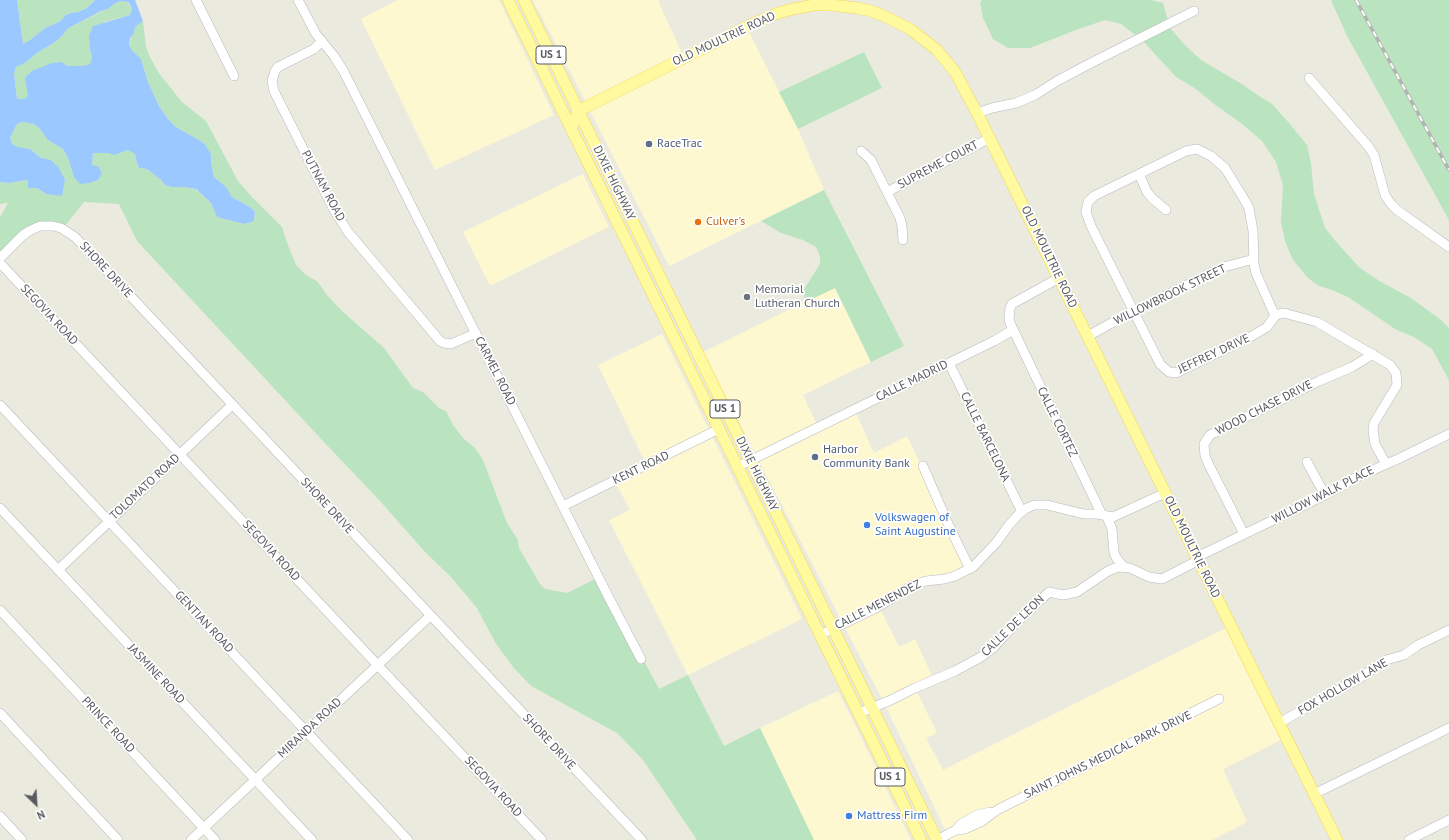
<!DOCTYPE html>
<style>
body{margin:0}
#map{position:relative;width:1449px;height:840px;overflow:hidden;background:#ebeadf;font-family:"PT Sans",sans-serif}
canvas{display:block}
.north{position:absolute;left:16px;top:784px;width:40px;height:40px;-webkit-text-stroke:3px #fff;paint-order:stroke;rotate:155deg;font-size:11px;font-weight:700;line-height:16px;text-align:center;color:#585a60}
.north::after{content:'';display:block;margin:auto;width:14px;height:18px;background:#585a60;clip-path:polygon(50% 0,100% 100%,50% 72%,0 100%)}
</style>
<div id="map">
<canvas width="1449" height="840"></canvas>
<div class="north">N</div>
</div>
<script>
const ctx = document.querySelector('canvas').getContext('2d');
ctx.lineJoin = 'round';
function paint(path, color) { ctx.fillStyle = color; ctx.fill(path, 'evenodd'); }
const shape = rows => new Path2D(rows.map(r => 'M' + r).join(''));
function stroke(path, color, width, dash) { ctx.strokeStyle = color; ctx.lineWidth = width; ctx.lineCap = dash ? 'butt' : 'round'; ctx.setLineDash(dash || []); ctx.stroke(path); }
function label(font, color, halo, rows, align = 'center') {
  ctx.font = font + ' "PT Sans",sans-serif'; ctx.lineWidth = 3.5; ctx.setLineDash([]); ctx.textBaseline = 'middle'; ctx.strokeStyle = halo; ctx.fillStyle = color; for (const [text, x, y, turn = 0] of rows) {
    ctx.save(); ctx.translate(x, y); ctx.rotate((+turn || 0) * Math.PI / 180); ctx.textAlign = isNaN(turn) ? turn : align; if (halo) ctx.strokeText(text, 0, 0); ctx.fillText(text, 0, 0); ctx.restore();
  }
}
const commercial = shape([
 [398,0,499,0,554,115,435,170,361,19],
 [533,0,660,0,658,1,683,55,586,103],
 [748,30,798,129,824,190,669,266,589,109],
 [583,174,609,227,490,286,463,232],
 [835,287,871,362,803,395,818,427,855,411,874,453,907,436,969,567,943,579,911,584,879,606,899,647,915,639,934,680,916,690,937,733,926,738,943,770,1228,627,1283,739,1223,769,1247,822,1212,840,950,840,887,709,703,352],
 [662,334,802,619,688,675,609,520,630,510,614,480,646,464,598,365],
 [838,691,855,725,911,840,814,840,760,728]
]);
const green = shape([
 [17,0,95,0,87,8,78,12,70,13,66,15,59,22,45,28,30,40,23,44],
 [982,0,1151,0,1163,3,1170,28,1185,45,1201,60,1242,84,1253,92,1272,104,1289,123,1307,145,1311,163,1314,194,1325,228,1338,244,1360,268,1381,282,1411,298,1441,320,1449,328,1449,380,1432,349,1414,337,1395,329,1348,297,1332,290,1319,286,1308,278,1293,260,1285,241,1281,222,1283,185,1276,162,1262,141,1241,123,1214,104,1196,89,1176,77,1142,40,1121,24,1105,20,1076,30,1030,48,1008,48,993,39,983,18,980,3],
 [1331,0,1449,0,1449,220,1347,36],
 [120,1,127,2,132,8,130,15,104,22,90,49,92,57,90,64,82,66,67,66,62,62,28,88,29,96,24,99,17,99,14,73,16,67,25,63,37,53,55,42,63,35,67,29,102,11,108,9,114,4],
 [143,21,146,47,149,55,158,72,182,102,206,121,238,181,252,197,282,227,286,240,296,265,306,275,318,282,326,294,342,311,384,348,413,388,423,392,439,408,446,411,453,425,463,438,475,448,483,460,507,523,518,540,519,548,540,584,545,589,567,593,599,577,659,689,688,675,724,746,760,728,814,840,697,840,643,760,617,733,531,686,513,667,495,642,477,608,450,576,425,552,380,501,323,441,137,241,119,204,84,202,65,226,48,222,0,255,0,217,8,203,0,204,0,182,9,183,28,180,29,188,37,188,46,194,41,158,30,149,18,147,12,144,10,138,17,124,22,122,34,124,39,128,48,140,63,149,68,158,74,177,90,183,98,180,102,174,92,165,93,153,108,153,114,155,128,150,135,154,136,160,139,168,147,169,161,180,165,185,171,187,184,187,195,189,211,203,217,217,244,224,254,221,255,212,250,207,232,197,225,187,214,177,211,163,211,154,204,143,176,127,168,119,159,106,148,82,141,59,132,50,129,45,135,27],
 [864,52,882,88,798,129,779,92],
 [824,190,904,346,871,362,835,288,806,302,803,291,820,264,820,256,816,247,803,240,781,233,761,221]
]);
const water = shape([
 [0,0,17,0,23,44,30,40,45,28,59,22,66,15,70,13,78,12,87,8,95,0,135,0,143,21,135,27,134,33,130,39,129,45,132,50,141,59,148,82,159,106,168,119,176,127,204,143,211,154,211,163,214,177,226,187,232,197,250,207,255,212,254,221,244,224,217,217,211,203,196,189,184,187,171,187,165,185,161,180,147,169,139,168,136,160,135,154,128,150,114,155,108,153,93,153,92,165,99,167,102,174,98,180,90,183,80,184,74,177,68,158,63,149,48,140,39,128,34,124,22,122,17,124,10,138,12,144,18,147,30,149,41,158,51,160,59,168,65,180,62,196,46,194,37,188,28,188,28,180,9,183,0,182],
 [120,1,128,2,132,8,130,15,93,26,89,36,90,49,92,57,90,64,82,66,67,66,62,62,52,63,32,71,25,78,28,96,24,99,17,99,14,73,16,67,25,63,37,53,55,42,63,35,67,29,101,11,108,9,114,4]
]);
const minor = shape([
 [196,0,234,76],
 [298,0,316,34,334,56,344,72,608,596,641,659],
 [322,41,314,49,278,67,275,71,272,81,274,91,333,208,348,232,440,341,444,343,451,344,476,333],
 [1309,78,1368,146,1374,155,1385,195,1391,204,1397,210,1449,247],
 [977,113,992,108,1016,103,1035,95,1057,81,1089,64,1194,11],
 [861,151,871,160,900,218,902,226,903,240],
 [1139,174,1147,192,1153,199,1166,210],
 [887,192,990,138],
 [0,258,22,236,29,231,40,226,53,226,61,228,75,237,642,840],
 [0,263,542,840],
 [1059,278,1012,304,1010,308,1009,318,1010,323,1102,515],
 [1275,316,1256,273,1254,264,1253,231,1249,208,1244,199,1225,168,1211,156,1197,149,1186,151,1094,196,1088,202,1086,212,1091,226,1160,364,1169,372,1176,373,1180,371,1252,336,1267,327,1275,316,1279,314,1284,313,1317,322,1390,365,1396,373,1397,385,1374,423,1373,430,1375,444,1386,464],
 [1088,336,1126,315,1211,273,1224,267,1254,259],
 [949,363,1022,512],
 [0,405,408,840],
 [1307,462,1325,495],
 [923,466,949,526,970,569],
 [737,467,994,341,1013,330],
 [563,506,719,429],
 [0,508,312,840],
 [1107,517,1112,529,1114,553,1117,559,1124,567],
 [1244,534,1209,465,1205,456,1204,444,1210,435,1222,429,1319,381,1352,367,1373,354],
 [1197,557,1325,495,1355,478,1398,459,1449,434],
 [58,570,232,405],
 [0,610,215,840],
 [820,635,876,608,913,585,926,581,944,579,955,576,973,567,996,543,1009,525,1019,514,1025,509,1034,505,1047,505,1084,514,1097,514,1113,517,1165,493],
 [0,713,118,840],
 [859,713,891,700,915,688,955,671,981,657,993,648,1017,622,1049,592,1063,595,1077,592,1108,571,1118,567,1130,568,1149,577,1162,579,1199,560],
 [1279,723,1358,679,1386,660,1404,655,1418,645,1449,630],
 [1314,794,1449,728],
 [0,816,22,840],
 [956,830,961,824,977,815,990,812],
 [191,840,430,616],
 [937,840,956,830,965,829,981,822,997,810,1219,699],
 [1409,840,1449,820]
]);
const major = shape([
 [508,0,921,840],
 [524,0,937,840],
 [571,129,578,111,750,25,778,13,793,9,814,5,831,5,857,8,871,11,884,16,910,29,937,50,955,72,977,113,1337,840]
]);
const rail = shape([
 [1356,0,1449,170]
]);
const markers = [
 [649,144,4,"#5c6f8a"],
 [698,222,4,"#e8710a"],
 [747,297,4,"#6b7280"],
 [815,457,4,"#5c6f8a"],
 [867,525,4,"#3f7fe0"],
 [849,816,4,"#3f7fe0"]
];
const shields = [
 [551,55,30],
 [725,409,30],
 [890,777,30]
];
const shieldNames = [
 ["US 1",551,55],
 ["US 1",725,409],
 ["US 1",890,777]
];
const streetNames = [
 ["OLD MOULTRIE ROAD",724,39,-25],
 ["SUPREME COURT",938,165,-28],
 ["DIXIE HIGHWAY",614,183,64],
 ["PUTNAM ROAD",323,186,62],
 ["OLD MOULTRIE ROAD",1049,257,64],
 ["SHORE DRIVE",106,270,47],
 ["WILLOWBROOK STREET",1170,295,-26],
 ["SEGOVIA ROAD",49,315,47],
 ["JEFFREY DRIVE",1214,354,-25],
 ["CARMEL ROAD",495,371,63],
 ["CALLE MADRID",912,381,-26],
 ["WOOD CHASE DRIVE",1264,408,-27],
 ["CALLE CORTEZ",1057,422,64],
 ["CALLE BARCELONA",985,437,64],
 ["KENT ROAD",641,468,-26],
 ["DIXIE HIGHWAY",757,474,64],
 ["TOLOMATO ROAD",145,487,-43],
 ["WILLOW WALK PLACE",1323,495,-27],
 ["SHORE DRIVE",327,506,47],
 ["OLD MOULTRIE ROAD",1192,547,64],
 ["SEGOVIA ROAD",271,551,47],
 ["CALLE MENENDEZ",878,605,-27],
 ["GENTIAN ROAD",204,622,47],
 ["CALLE DE LEON",1013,626,-44],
 ["JASMINE ROAD",156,674,47],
 ["FOX HOLLOW LANE",1343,687,-30],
 ["PRINCE ROAD",108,725,47],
 ["MIRANDA ROAD",310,728,-43],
 ["SHORE DRIVE",549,742,47],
 ["SAINT JOHNS MEDICAL PARK DRIVE",1108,755,-26],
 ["SEGOVIA ROAD",493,787,47]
];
const serviceNames = [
 ["RaceTrac",657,144],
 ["Harbor",823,450],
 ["Community Bank",823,464]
];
const foodNames = [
 ["Culver's",706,222]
];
const worshipNames = [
 ["Memorial",755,290],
 ["Lutheran Church",755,304]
];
const shopNames = [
 ["Volkswagen of",875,518],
 ["Saint Augustine",875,532],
 ["Mattress Firm",857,816]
];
paint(commercial, '#fef8d1');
paint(green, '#bae4bf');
paint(water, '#9bc8ff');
stroke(minor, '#b7b8be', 10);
stroke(major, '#f1d752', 12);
stroke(minor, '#fff', 9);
stroke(major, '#fffaa0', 11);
stroke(rail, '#b2b3b3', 3.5);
stroke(rail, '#fff', 2, [6]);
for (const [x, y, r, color] of markers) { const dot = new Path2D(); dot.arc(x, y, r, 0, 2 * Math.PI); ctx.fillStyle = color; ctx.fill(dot); stroke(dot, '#fff', 1.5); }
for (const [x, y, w] of shields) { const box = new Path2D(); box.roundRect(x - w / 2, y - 9, w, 18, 3); ctx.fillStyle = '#fff'; ctx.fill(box); stroke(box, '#585a60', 1); }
label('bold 11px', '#585a60', null, shieldNames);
label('12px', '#585a60', '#fff', streetNames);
label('12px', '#4e5e75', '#fff', serviceNames, 'left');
label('12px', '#c56008', '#fff', foodNames, 'left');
label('12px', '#5b616d', '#fff', worshipNames, 'left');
label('12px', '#366cbe', '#fff', shopNames, 'left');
</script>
